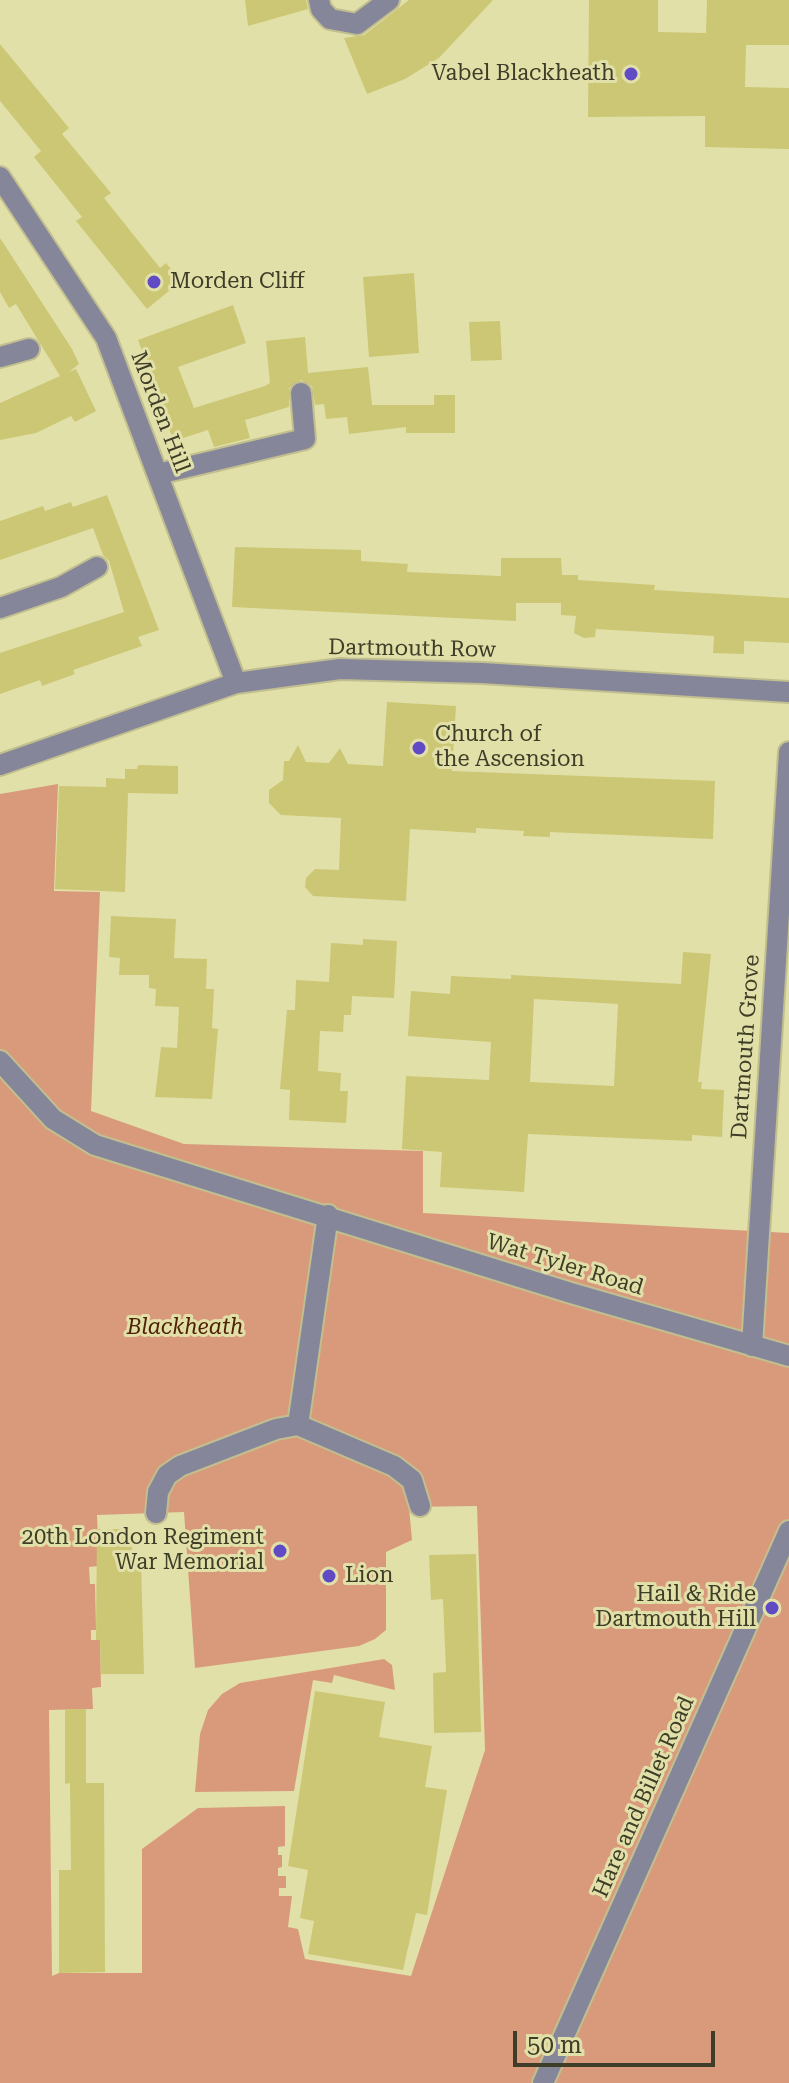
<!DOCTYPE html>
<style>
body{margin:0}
#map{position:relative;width:789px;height:2083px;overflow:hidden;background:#e2e0a9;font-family:"Roboto Serif",serif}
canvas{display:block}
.scale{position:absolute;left:513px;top:2031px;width:202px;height:36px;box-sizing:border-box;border:4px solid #3e3d27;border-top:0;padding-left:10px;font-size:24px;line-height:28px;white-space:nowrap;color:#3e3d27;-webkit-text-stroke:6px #e2e0a9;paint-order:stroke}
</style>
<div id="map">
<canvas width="789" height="2083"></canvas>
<div class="scale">50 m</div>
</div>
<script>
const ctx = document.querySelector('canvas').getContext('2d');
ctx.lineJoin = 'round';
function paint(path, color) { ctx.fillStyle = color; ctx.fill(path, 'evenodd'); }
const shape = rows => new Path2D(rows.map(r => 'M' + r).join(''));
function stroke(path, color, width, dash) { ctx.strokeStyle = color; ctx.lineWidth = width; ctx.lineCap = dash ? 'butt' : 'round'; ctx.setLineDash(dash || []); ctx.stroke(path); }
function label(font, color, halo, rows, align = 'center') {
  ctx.font = font + ' "Roboto Serif",serif'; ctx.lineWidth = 6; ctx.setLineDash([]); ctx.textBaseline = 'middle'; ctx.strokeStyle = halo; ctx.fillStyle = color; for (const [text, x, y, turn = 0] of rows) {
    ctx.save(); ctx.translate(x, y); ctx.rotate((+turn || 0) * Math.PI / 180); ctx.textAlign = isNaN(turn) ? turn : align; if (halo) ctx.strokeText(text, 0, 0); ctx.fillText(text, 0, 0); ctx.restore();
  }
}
const green = shape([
 [58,784,54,891,100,892,91,1111,184,1144,423,1151,423,1213,789,1233,789,2083,0,2083,0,794],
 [477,1506,485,1750,411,1976,305,1959,298,1929,288,1927,292,1896,279,1896,279,1888,286,1888,286,1876,278,1876,278,1868,282,1867,282,1855,278,1855,278,1847,285,1846,285,1806,198,1808,142,1849,142,1973,59,1973,52,1976,49,1710,93,1709,92,1688,101,1687,100,1640,91,1640,91,1630,96,1630,95,1584,90,1584,89,1567,99,1566,97,1515,184,1512,195,1668,359,1646,375,1639,386,1630,386,1552,412,1540,409,1507],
 [384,1659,392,1665,395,1690,334,1675,332,1683,313,1680,294,1791,195,1792,200,1734,208,1710,222,1694,240,1683]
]);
const building = shape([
 [245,0,306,0,308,9,248,26],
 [409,0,493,0,439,58,405,79,367,94,344,38,364,35],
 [589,0,658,0,658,32,706,33,707,0,789,0,789,45,746,45,745,87,789,88,789,149,705,147,705,116,588,117],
 [0,44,69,128,62,134,111,193,104,198,160,268,166,263,181,281,147,309,76,221,82,217,34,157,41,151,0,101],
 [0,238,72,349,79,364,69,372,76,369,96,411,75,422,71,416,36,433,0,440,0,403,60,376,16,304,9,308,0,292],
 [414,273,419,353,369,357,363,277],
 [233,305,246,343,178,367,194,408,265,386,270,383,266,341,305,337,308,373,368,367,372,405,434,405,434,395,455,395,455,433,406,433,406,427,349,434,347,417,326,419,324,404,315,405,312,386,301,380,289,388,289,407,245,420,250,438,214,447,208,430,174,441,145,371,149,369,138,340],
 [500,321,502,360,471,361,469,322],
 [107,495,159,630,138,637,142,646,73,670,75,674,42,686,40,680,0,694,0,653,124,612,109,561,103,555,93,528,0,560,0,521,43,506,45,511,71,502,73,507],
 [235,547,361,550,361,561,408,564,407,572,501,576,501,558,561,558,562,575,578,575,578,580,655,585,654,590,789,598,789,643,744,641,744,654,713,653,714,636,596,629,595,637,584,638,574,633,576,616,561,615,561,603,516,603,516,621,232,607],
 [387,702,456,706,452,771,715,781,713,839,550,832,550,837,523,836,524,831,476,828,476,833,410,829,406,901,313,896,305,887,306,878,315,869,339,870,341,818,281,815,269,803,269,790,283,780,284,761,289,761,298,745,306,762,329,763,340,748,348,764,383,766],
 [138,765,178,766,178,794,128,793,125,892,55,889,59,786,106,787,106,778,125,779,125,769,137,769],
 [111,916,176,919,174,958,207,959,206,989,214,989,212,1028,218,1029,212,1099,155,1097,161,1047,177,1048,179,1007,155,1006,156,989,149,988,149,975,119,975,120,958,109,957],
 [363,939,397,941,394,998,352,996,351,1015,344,1015,343,1032,320,1031,318,1071,341,1073,340,1091,348,1091,346,1123,289,1120,290,1090,280,1089,287,1010,295,1010,296,980,329,982,331,943,363,945],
 [683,952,711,954,698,1082,702,1082,701,1089,724,1090,722,1137,692,1135,692,1141,528,1134,524,1192,440,1187,442,1152,402,1149,406,1076,489,1080,491,1042,408,1036,411,991,450,994,451,976,511,979,511,975,681,984],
 [534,999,618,1004,614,1086,530,1082],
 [97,1529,130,1529,133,1560,141,1560,144,1674,101,1674,100,1640,96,1640],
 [476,1554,481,1732,434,1733,433,1673,446,1672,443,1599,431,1600,429,1555],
 [315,1691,385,1702,379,1737,432,1746,425,1787,447,1790,427,1915,416,1913,403,1970,308,1954,314,1921,300,1918,308,1870,288,1866],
 [65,1709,86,1709,86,1783,80,1783,104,1783,105,1972,59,1973,59,1870,71,1870,70,1783,65,1784]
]);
const minor = shape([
 [319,0,321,9,330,19,357,24,389,0],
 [0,177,106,338,236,683],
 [0,357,29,349],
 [158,474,305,439,301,393],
 [0,608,61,587,97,567],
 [0,765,236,683,340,669,482,673,789,692],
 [0,1061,53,1119,95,1145,571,1293,789,1356],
 [752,1346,789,752],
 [298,1425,328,1215],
 [156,1513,158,1492,167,1475,180,1466,276,1429,298,1425,394,1466,412,1480,420,1506],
 [543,2083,789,1531]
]);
const markers = [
 [631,74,8,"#604bc4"],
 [154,282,8,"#604bc4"],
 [419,748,8,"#604bc4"],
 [280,1551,8,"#604bc4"],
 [329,1576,8,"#604bc4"],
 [772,1608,8,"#604bc4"]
];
const poiNames = [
 ["Vabel Blackheath",615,74],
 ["Morden Cliff",170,282,"left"],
 ["Church of",435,735,"left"],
 ["the Ascension",435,760,"left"],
 ["20th London Regiment",264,1538],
 ["War Memorial",264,1563],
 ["Lion",345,1576,"left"],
 ["Hail & Ride",756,1595],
 ["Dartmouth Hill",756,1620]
];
const streetNames = [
 ["Morden Hill",160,412,69],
 ["Dartmouth Row",412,649,1],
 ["Dartmouth Grove",746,1047,-86],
 ["Wat Tyler Road",565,1265,17],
 ["Hare and Billet Road",644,1797,-66]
];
const parkNames = [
 ["Blackheath",185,1328]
];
paint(green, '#d99a7c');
paint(building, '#ccc774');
stroke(minor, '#c1bf8f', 24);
stroke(minor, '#86869b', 20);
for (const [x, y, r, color] of markers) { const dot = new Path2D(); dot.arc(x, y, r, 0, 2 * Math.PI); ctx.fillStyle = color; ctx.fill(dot); stroke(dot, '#e2e0a9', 3); }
label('22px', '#3e3d27', '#e2e0a9', poiNames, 'right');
label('22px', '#3e3d27', '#e2e0a9', streetNames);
label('italic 22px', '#512106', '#e2e0a9', parkNames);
</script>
